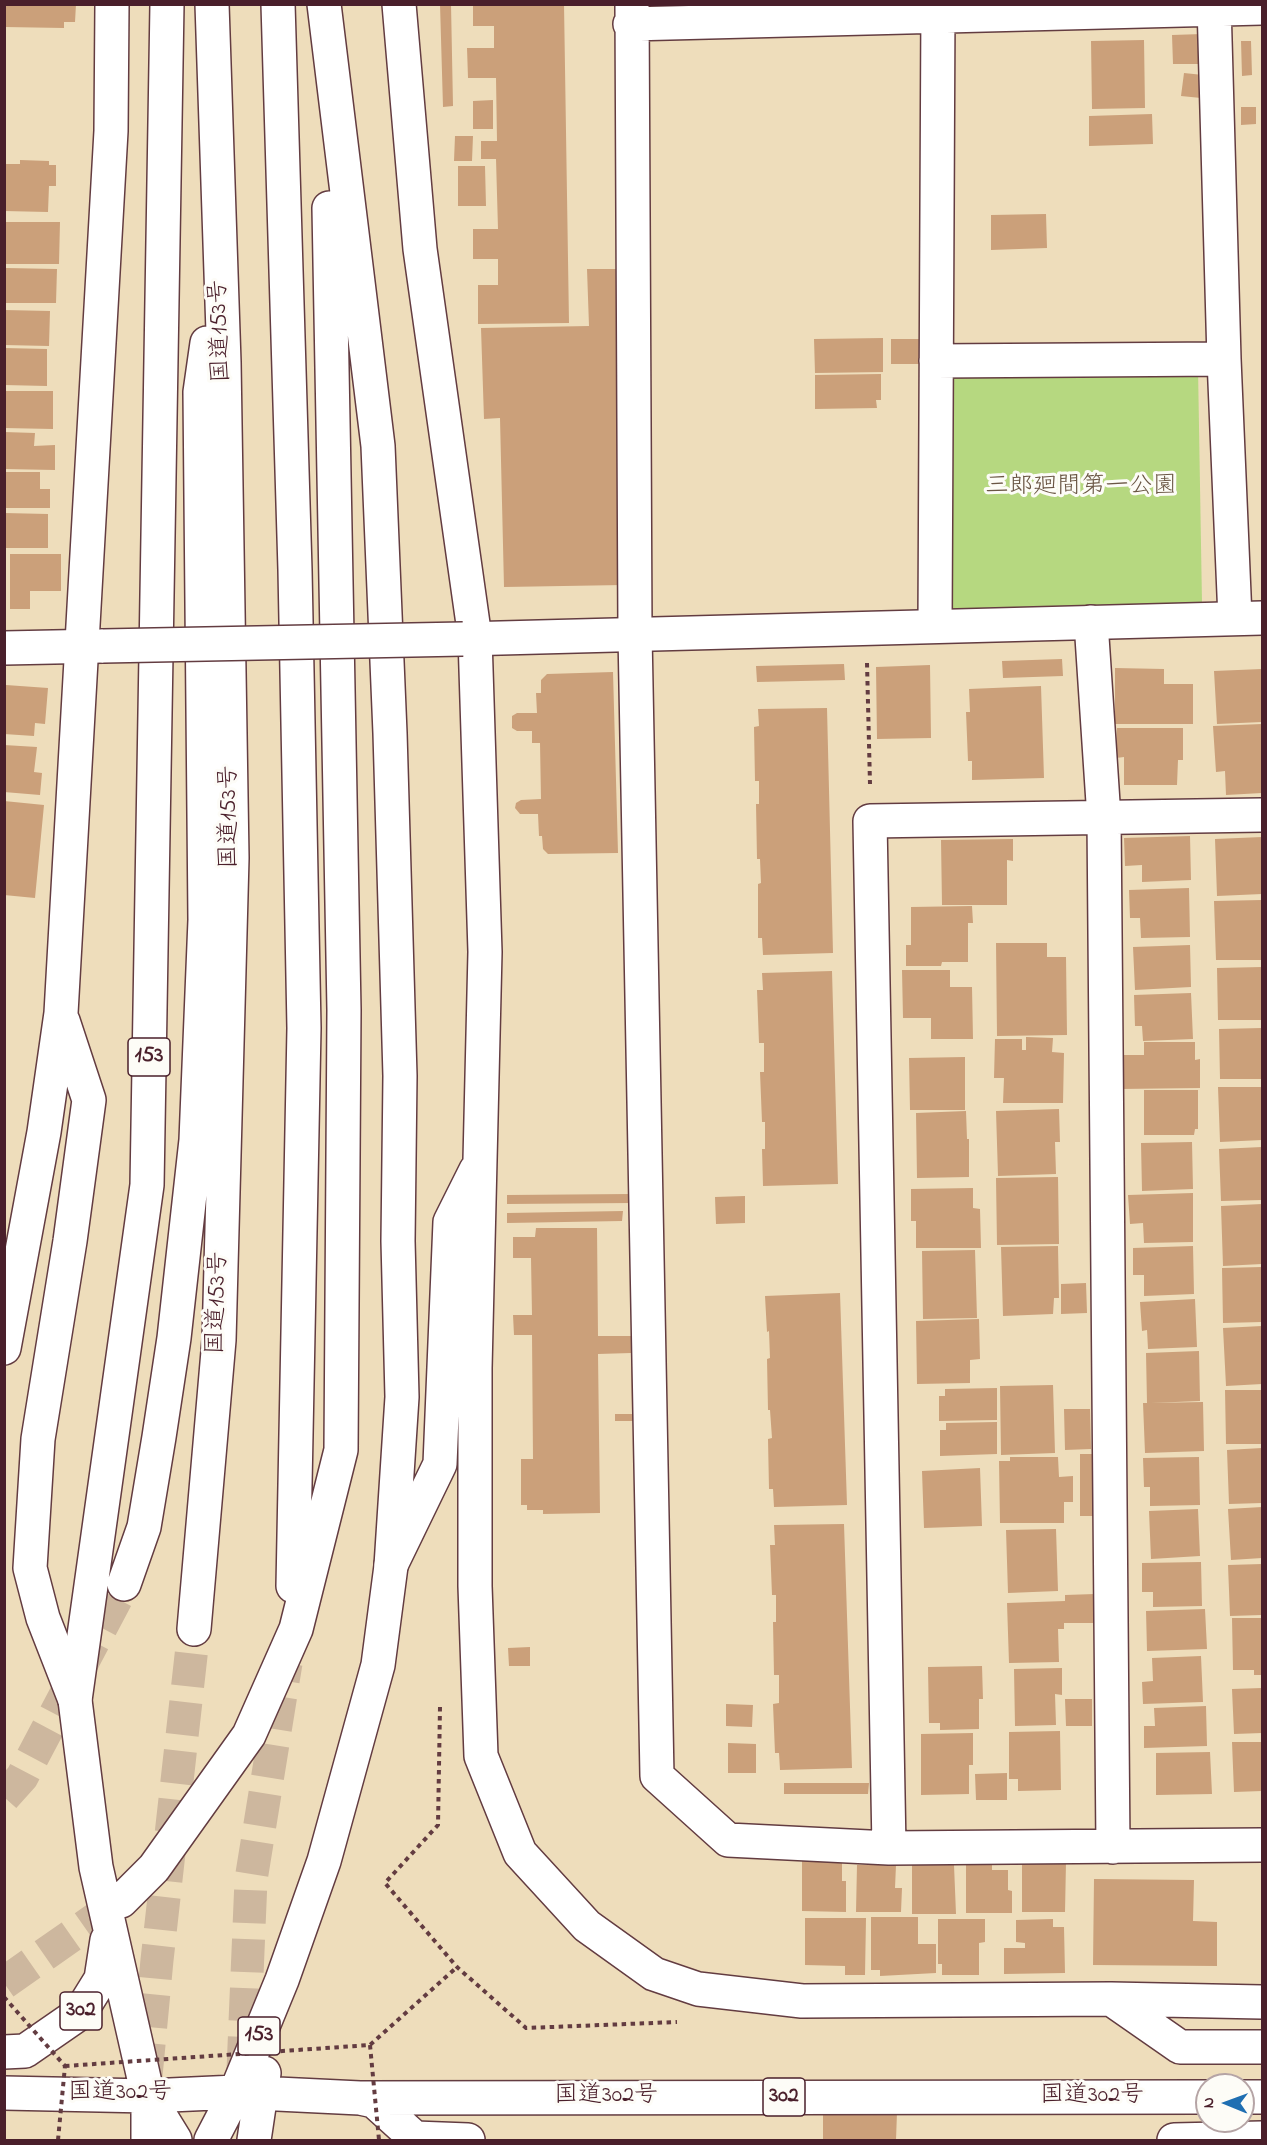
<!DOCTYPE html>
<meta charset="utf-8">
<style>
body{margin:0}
#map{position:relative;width:1267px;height:2145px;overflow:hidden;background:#edb;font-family:"Indie Flower",sans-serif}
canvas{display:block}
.frame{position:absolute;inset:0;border:6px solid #4a1f2b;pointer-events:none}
.north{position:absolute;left:1195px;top:2073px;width:60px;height:60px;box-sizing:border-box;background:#fdfcf7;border:2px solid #b5a4a5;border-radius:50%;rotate:271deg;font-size:16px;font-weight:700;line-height:24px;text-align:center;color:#4a1f2b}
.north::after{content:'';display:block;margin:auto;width:21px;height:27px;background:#1f6fb2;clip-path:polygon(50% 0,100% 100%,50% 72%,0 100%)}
</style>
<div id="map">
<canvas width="1267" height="2145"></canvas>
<div class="frame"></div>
<div class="north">N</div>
</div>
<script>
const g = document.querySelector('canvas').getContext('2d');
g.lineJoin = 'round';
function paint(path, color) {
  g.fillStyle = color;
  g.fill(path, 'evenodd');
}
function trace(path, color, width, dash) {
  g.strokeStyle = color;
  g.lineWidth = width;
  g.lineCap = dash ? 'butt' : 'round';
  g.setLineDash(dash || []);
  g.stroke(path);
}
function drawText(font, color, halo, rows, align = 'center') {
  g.font = font + ' "Indie Flower","Klee One",sans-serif';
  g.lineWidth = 6;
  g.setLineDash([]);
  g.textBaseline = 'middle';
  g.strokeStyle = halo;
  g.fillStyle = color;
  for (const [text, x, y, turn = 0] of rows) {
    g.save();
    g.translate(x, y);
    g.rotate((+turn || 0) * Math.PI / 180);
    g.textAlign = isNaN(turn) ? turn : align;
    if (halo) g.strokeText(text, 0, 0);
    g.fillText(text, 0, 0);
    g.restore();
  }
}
const green = new Path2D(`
 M1198 368 1202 603 943 609 942 371Z`);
const building = new Path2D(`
 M5 4H76L75 22H64V28L5 27Z
 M440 4H451L453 106 443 107Z
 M473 4H564L569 323 478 324V285H498V259H473V229H498L496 159H481V141H497L496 78H468L467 48H494V26H473Z
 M1202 34V64H1173L1172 35Z
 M1144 40 1145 108 1092 109 1091 41Z
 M1241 41H1251L1252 75 1242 76Z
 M1184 73 1203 75 1201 98 1181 96Z
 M493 100V129H473V101Z
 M1241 107H1256V124L1241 125Z
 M1152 114 1153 144 1089 146V116Z
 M455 136H473L472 161H454Z
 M20 160 49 161V165H56V186H49L48 212 4 211V164H20Z
 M458 166H485L486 206H458Z
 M1046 214 1047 248 991 250V215Z
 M4 222H60L59 264H4Z
 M6 268 57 269 56 303H6Z
 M587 269H616L623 585 504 587 500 418 484 419 481 328 589 326Z
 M4 310 50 311 49 346 4 345Z
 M883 338V372L815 373 814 339Z
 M891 339H922L923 364H891Z
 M4 348 47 349V386L4 385Z
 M881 374V400H876L877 408 815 409V375Z
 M4 391H53V429L4 428Z
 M4 432 35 433 34 446 55 445V470L4 469Z
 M4 472H40V489H50V508H4Z
 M4 513 48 514V548H4Z
 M10 554H61V591H30V609H10Z
 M1062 659 1063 676 1003 678 1002 661Z
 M844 664 845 680 757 682 756 666Z
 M930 665 931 738 877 739 876 667Z
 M1115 668 1164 669V684H1193V724H1115Z
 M1262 669V722L1217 724 1214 671Z
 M613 672 618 853 548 854 543 849 542 836H539L538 814H520L515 808 516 803 521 800 541 799 540 743H532V731H517L512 728V716L517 713H537L536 693H541V680L547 674Z
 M6 685 48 688 45 724 35 723 34 736 4 734Z
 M1041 686 1044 778 972 780V761H968L966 712H970L969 689Z
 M827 708 833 953 763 955 762 938H758V884L761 883 760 859H757L756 804H759V781H755L754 727 759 726 758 709Z
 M1262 724V793L1226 795 1225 771 1216 772 1213 726Z
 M1117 728H1183V760H1178L1177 785H1124V757L1116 758Z
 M4 745 37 747 34 772 42 773 40 795 4 792Z
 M4 801 44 805 35 898 4 895Z
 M1190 836 1191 880 1142 882V865L1125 866 1124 838Z
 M1262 837V894L1217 896 1215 839Z
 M1013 839V861L1007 860V905H942L941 840Z
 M1189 888 1190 937 1141 938 1140 918H1130L1129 890Z
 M1262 900V960H1216L1214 901Z
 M972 906 973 923H968V962H942L941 966H906V945H911V907Z
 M996 943H1047V957H1066L1067 1035 997 1036Z
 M1190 945 1191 987 1135 990 1133 947Z
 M1262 967V1020H1218L1217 968Z
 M902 970H950V987H972L973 1039H931V1018H903Z
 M832 971 838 1184 763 1186 762 1149H765V1122H762L760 1072H764V1043H759L757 990H763L762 973Z
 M1191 993 1193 1039 1143 1041 1142 1026H1135L1134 995Z
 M1262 1028V1079H1220L1219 1029Z
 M1026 1037 1053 1038 1052 1052 1064 1053 1063 1103H1003L1004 1078H994L995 1039H1022V1050H1026Z
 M1144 1042H1195V1060L1200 1059V1088L1120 1089V1055H1144Z
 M965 1057V1110H910L909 1058Z
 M1218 1087H1262V1140L1220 1142Z
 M1144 1090H1198V1129H1195L1194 1135H1144Z
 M1059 1109 1060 1142H1055L1056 1174 998 1176 996 1111Z
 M966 1111 967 1139H969V1177L917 1178 916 1113Z
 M1192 1142 1193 1189 1142 1191 1141 1143Z
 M1262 1147V1200L1221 1201 1219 1149Z
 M1058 1177 1059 1244 997 1245 996 1178Z
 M973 1188V1208L980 1209 981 1248H916V1221H911V1189Z
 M1193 1193V1242L1144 1243 1143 1223 1130 1224 1128 1195Z
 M631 1194 632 1203 507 1204V1195Z
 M745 1196V1223L716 1224 715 1197Z
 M1262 1204V1264L1223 1266 1221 1206Z
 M623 1211 622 1221 507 1223V1213Z
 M536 1228H597L598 1336H638L639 1421H615V1414H632L631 1353 598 1354 600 1513 543 1514V1510H527V1505H521V1459H533L532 1335H514L513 1315H532L531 1258H513V1237H535Z
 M1058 1246 1059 1298H1054L1053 1314 1003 1316 1001 1247Z
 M1193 1246 1194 1294 1144 1296V1275H1133V1248Z
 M975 1250 977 1318 923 1319 922 1251Z
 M1262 1267V1322L1223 1323 1222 1268Z
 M1086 1283 1087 1313 1061 1314V1284Z
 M840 1293 847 1505 774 1507 773 1489H769L768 1439 772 1438 770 1410H768L767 1359 770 1358 769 1331 767 1332 765 1296Z
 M1195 1299 1197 1347 1148 1349 1147 1330 1142 1331 1140 1302Z
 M979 1319 980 1359 970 1360V1383L917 1384 916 1321Z
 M1262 1326V1384L1226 1386 1223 1328Z
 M1199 1351 1200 1401 1151 1403 1203 1402 1204 1451 1145 1453 1143 1403H1147L1146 1353Z
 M1053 1385 1055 1453 1001 1455 1000 1386Z
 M997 1388V1420L939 1421V1396H945V1389Z
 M1225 1390H1262V1444H1226Z
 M1064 1409H1090L1091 1449 1065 1450Z
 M997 1422V1454L940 1456V1430H946V1423Z
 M1262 1448V1503L1229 1504 1227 1450Z
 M1080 1454H1095V1516H1080Z
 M1010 1457H1058L1059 1477 1073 1476V1502H1064V1523H1000L999 1461H1010Z
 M1199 1457 1200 1505 1150 1506V1487H1144L1143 1458Z
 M980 1468 982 1526 924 1528 922 1471Z
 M1262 1507V1558L1231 1560 1228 1509Z
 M1198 1509 1200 1556 1151 1559 1149 1511Z
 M844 1524 852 1768 780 1770 779 1753H775L773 1704 779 1703V1675H774L773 1622H776V1595H772L770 1545H775L774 1525Z
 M1056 1529 1058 1591 1008 1593 1006 1530Z
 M1201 1562 1202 1606 1153 1607V1592H1142V1563Z
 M1262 1564V1615L1230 1616 1228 1565Z
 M1095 1594V1623H1064V1629H1058L1059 1662 1009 1663 1007 1603 1065 1601V1595Z
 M1205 1609 1207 1649 1147 1651 1146 1611Z
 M1232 1618H1262V1675H1254V1670H1233Z
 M530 1647V1666H509L508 1648Z
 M1201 1656 1203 1702 1143 1704 1142 1682 1153 1681 1152 1658Z
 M982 1666 983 1699H979V1729L940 1730V1723H929L928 1667Z
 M1062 1668V1695L1055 1694 1056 1725 1015 1726 1014 1669Z
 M1262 1688V1733L1234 1734 1232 1689Z
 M1065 1699H1092V1726H1066Z
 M726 1704 753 1705 752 1727 726 1726Z
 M1206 1706 1207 1746 1144 1748V1726H1155L1154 1708Z
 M1060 1731 1061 1790 1018 1791V1779H1009V1732Z
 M973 1733V1765H969V1794L921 1795V1734Z
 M1232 1742H1262V1791L1234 1792Z
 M728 1743 756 1744V1773H728Z
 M1210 1752 1212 1794 1156 1795V1753Z
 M1007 1773V1800H976L975 1774Z
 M784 1783H869L868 1794H784Z
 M966 1858 980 1859 979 1865H992V1870H1008V1890L1012 1891V1913H966Z
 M802 1861H842V1881H846V1912L802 1911Z
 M1022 1862H1066L1065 1912H1022Z
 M857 1865H896L895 1888H902L901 1912H856Z
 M912 1865H954L956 1914H912Z
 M1094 1879 1194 1880 1193 1921 1217 1922V1966L1093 1965Z
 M871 1917H918V1944H936V1973L880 1976V1970H871Z
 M805 1918H866L865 1975H845V1966L805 1965Z
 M938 1919H985V1942L979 1943V1975H942V1964H938Z
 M1053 1919V1927H1064L1065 1973 1004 1974V1948H1025V1943L1016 1942V1920Z
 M823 2111 897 2112 896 2140H823Z`);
const highwayTunnel = new Path2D(`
 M4 1797 22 1777 124 1584
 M4 1983 121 1901
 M243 2070 251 1880 286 1663
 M146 2076 157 1960 194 1629`);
const path = new Path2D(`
 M867 663 870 784
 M440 1707 438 1825 385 1883 457 1967 526 2028 677 2022`);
const street = new Path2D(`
 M399 4 420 249 475 638 485 952 475 1368V1586L481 1756 520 1853 587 1926 654 1974 698 1989 802 2001 1111 1999 1262 2002
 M632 4 635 634 657 1776 728 1840 889 1848 1262 1845
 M1214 4 1224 359 1235 618
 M630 24 1262 8
 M936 361 1224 359
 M1091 622 1104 818 1113 1847
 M935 626 938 4
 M63 1021 89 1100 70 1241 38 1439 30 1568 43 1618 75 1700
 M4 1348 44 1132 61 1013 111 131 112 4
 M391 1565 440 1464 450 1222 476 1170
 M889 1848 870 821 1262 815
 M1111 1999 1180 2047H1262`);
const secondary = new Path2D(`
 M463 639 1262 618
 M4 648 103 646`);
const highway = new Path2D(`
 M278 4 295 570 304 1028 293 1586
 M124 1584 144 1527 159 1437 174 1338 196 1140 205 920 200 392 207 343
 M194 1629 219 1340 232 858 224 362 212 4
 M121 1901 154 1868 249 1735 296 1629 341 1450 344 1010 329 208
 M4 2052 25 2051 80 2013 101 1979 107 1940
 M4 2093 148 2096 236 2092 360 2098 1207 2097
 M148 2096 175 2140
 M1243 2097H1262
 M360 2098 374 2101 415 2138 468 2140
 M148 2140V2096L96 1867 75 1700 147 1185 167 4
 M211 2140 236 2092 282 1980 324 1861 378 1665 391 1566 402 1397 398 1241 400 1076 390 733 378 446 324 4
 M254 2140 264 2073
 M1174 2140 1262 2138`);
const pathBridge = new Path2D(`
 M4 1997 65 2066 58 2140
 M370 2045 379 2140
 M65 2066 370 2045 457 1967`);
const secondaryBridge = new Path2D(`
 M103 646 463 639`);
const shields = [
 [149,1057,42],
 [81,2011,42],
 [259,2036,42],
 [784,2097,42]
];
const shieldNames = [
 ["153",149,1057],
 ["302",81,2011],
 ["153",259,2036],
 ["302",784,2097]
];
const streetNames = [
 ["国道153号",222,331,-92],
 ["国道153号",231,817,-90],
 ["国道153号",219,1303,-88],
 ["国道302号",120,2094],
 ["国道302号",606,2097],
 ["国道302号",1092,2097]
];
const parkNames = [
 ["三郎廻間第一公園",1081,488]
];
paint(green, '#b6d880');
paint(building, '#cba07a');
trace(highwayTunnel, '#cdb79e', 33, [33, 16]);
trace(street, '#633c41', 36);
trace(secondary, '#633c41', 36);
trace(highway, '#633c41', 36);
trace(path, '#633c41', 4, [4.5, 4.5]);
trace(street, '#fff', 33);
trace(secondary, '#fff', 33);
trace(highway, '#fff', 33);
trace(secondaryBridge, '#633c41', 36, []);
trace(pathBridge, '#633c41', 4, [4.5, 4.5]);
trace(secondaryBridge, '#fff', 33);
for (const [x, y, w] of shields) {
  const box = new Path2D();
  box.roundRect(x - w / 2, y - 19, w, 38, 4.5);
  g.fillStyle = '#fdfcf7';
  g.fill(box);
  trace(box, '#4a1f2b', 1.5);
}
drawText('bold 22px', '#4a1f2b', null, shieldNames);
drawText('24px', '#4a1f2b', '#fdfcf7', streetNames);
drawText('24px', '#6a5644', '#fdfcf7', parkNames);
</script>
